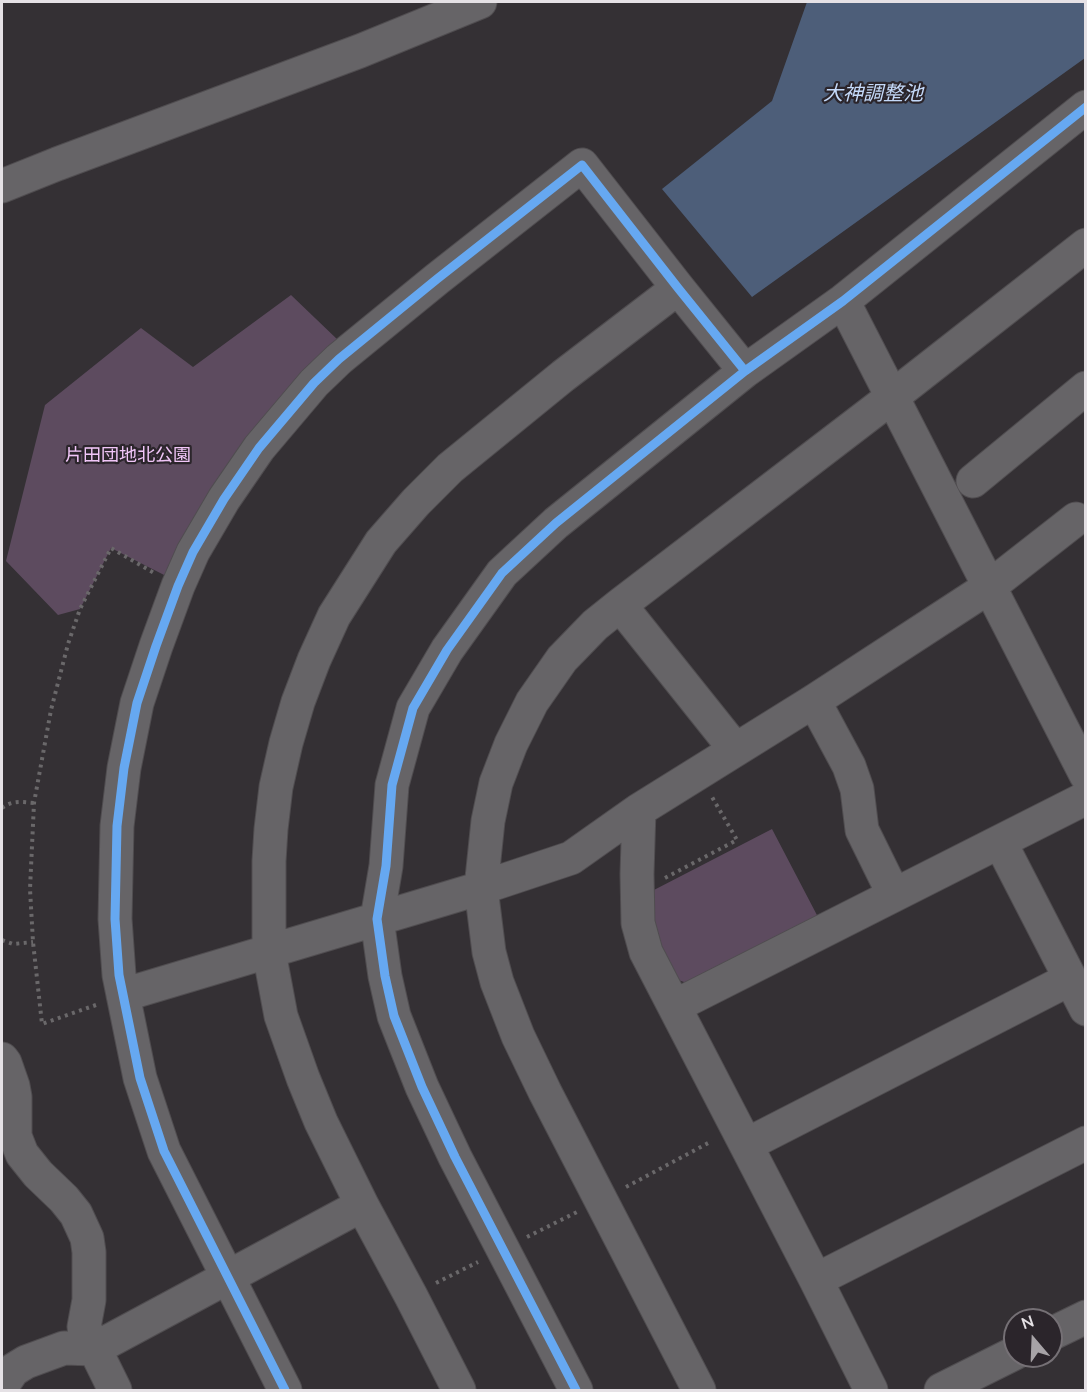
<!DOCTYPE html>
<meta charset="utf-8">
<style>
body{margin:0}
#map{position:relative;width:1087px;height:1392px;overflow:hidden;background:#343034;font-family:"Nunito Sans",sans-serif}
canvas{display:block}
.frame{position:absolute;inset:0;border:3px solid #e5e1e5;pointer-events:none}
.north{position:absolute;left:1003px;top:1308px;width:60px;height:60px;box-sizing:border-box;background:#2b252b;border:2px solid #757075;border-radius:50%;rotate:341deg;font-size:16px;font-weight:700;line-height:24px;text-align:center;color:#e5e1e5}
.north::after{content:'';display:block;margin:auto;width:21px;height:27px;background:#a7a3a7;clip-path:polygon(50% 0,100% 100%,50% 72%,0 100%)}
</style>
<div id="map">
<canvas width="1087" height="1392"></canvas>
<div class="frame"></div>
<div class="north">N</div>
</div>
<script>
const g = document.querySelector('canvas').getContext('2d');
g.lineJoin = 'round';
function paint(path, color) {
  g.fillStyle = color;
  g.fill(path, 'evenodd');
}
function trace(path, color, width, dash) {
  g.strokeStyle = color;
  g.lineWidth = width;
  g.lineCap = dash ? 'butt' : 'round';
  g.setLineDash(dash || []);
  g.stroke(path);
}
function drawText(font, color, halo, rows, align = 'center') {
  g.font = font + ' "Nunito Sans","Noto Sans JP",sans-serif';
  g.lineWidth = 4.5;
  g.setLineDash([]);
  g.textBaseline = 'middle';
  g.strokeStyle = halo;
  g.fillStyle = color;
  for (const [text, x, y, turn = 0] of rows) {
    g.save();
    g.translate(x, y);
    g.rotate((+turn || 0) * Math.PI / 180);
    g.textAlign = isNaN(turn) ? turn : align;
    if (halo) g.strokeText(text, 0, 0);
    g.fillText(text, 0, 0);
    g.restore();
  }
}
const green = new Path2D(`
 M291 295 339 341 170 578 111 548 80 609 58 615 6 561 45 405 141 328 193 367Z
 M772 829 819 919 690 984 675 979 661 952 652 921V891Z`);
const water = new Path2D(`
 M807 2H1085V58L752 297 662 189 772 101Z`);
const path = new Path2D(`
 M2 808C12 800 22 802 34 803
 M665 878 737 840 712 797
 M2 940 13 944 33 942
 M96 1005 42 1024 33 942 30 889 34 803 51 710 68 644 80 609 111 548 154 573
 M626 1187 712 1141
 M527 1237 577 1212
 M436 1283 478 1262`);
const minor = new Path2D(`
 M2 186 57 164 360 51 480 2
 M843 301 1086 775
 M973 481 1086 388
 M620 605 735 749
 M814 701 849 766 857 789 862 830 894 895
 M1000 842 1086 1009
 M123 995 481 888 571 858 639 810
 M675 1006 1086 798
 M2 1059 5 1063 13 1086 15 1097V1136L22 1154 38 1174 64 1199 76 1214 87 1238 89 1252V1300L84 1327 115 1390
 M746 1145 1070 979
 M362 1205 321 1122 303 1078 281 1016 269 952V861L271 829 276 787 286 743 298 702 314 660 334 616 381 542 416 502 450 468 563 376 678 288
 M816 1280 1086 1143
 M1051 1334 1086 1317
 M2 1386 13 1370 26 1362 64 1348 94 1349 362 1205 411 1296 459 1390
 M285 1390 164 1151 140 1078 119 975 115 919 117 826 124 768 137 703 156 646 178 586 193 552 224 499 259 448 314 383 339 359 437 279 582 165 678 288 745 371
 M576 1390 455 1157 422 1087 394 1016 385 976 377 919 386 866 392 785 413 708 447 650 502 573 556 523 745 371 843 301 1086 107
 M699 1390 545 1092 518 1036 497 982 489 952 481 888 488 821 496 783 511 744 532 702 562 659 595 625 620 605 892 397 1086 245
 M871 1390 816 1280 646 952 638 923 637 874 639 810 814 701 989 587 1076 519
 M941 1390 1015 1353`);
const cycleway = new Path2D(`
 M285 1390 164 1151 140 1078 119 975 115 919 117 826 124 768 137 703 156 646 178 586 193 552 224 499 259 448 314 383 339 359 437 279 582 165 678 288 745 371
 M576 1390 455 1157 422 1087 394 1016 385 976 377 919 386 866 392 785 413 708 447 650 502 573 556 523 745 371 843 301 1086 107`);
const parkNames = [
 ["片田団地北公園",128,457]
];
const waterNames = [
 ["大神調整池",873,95]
];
paint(green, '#5d4b5f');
paint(water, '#4d5e79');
trace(minor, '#504d50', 35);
trace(path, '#6a686a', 4, [3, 4.5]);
trace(minor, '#666467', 33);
trace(cycleway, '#66a8f1', 9);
drawText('18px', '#f1c6f8', '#2b252b', parkNames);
drawText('italic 20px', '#c4d9f9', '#2b252b', waterNames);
</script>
